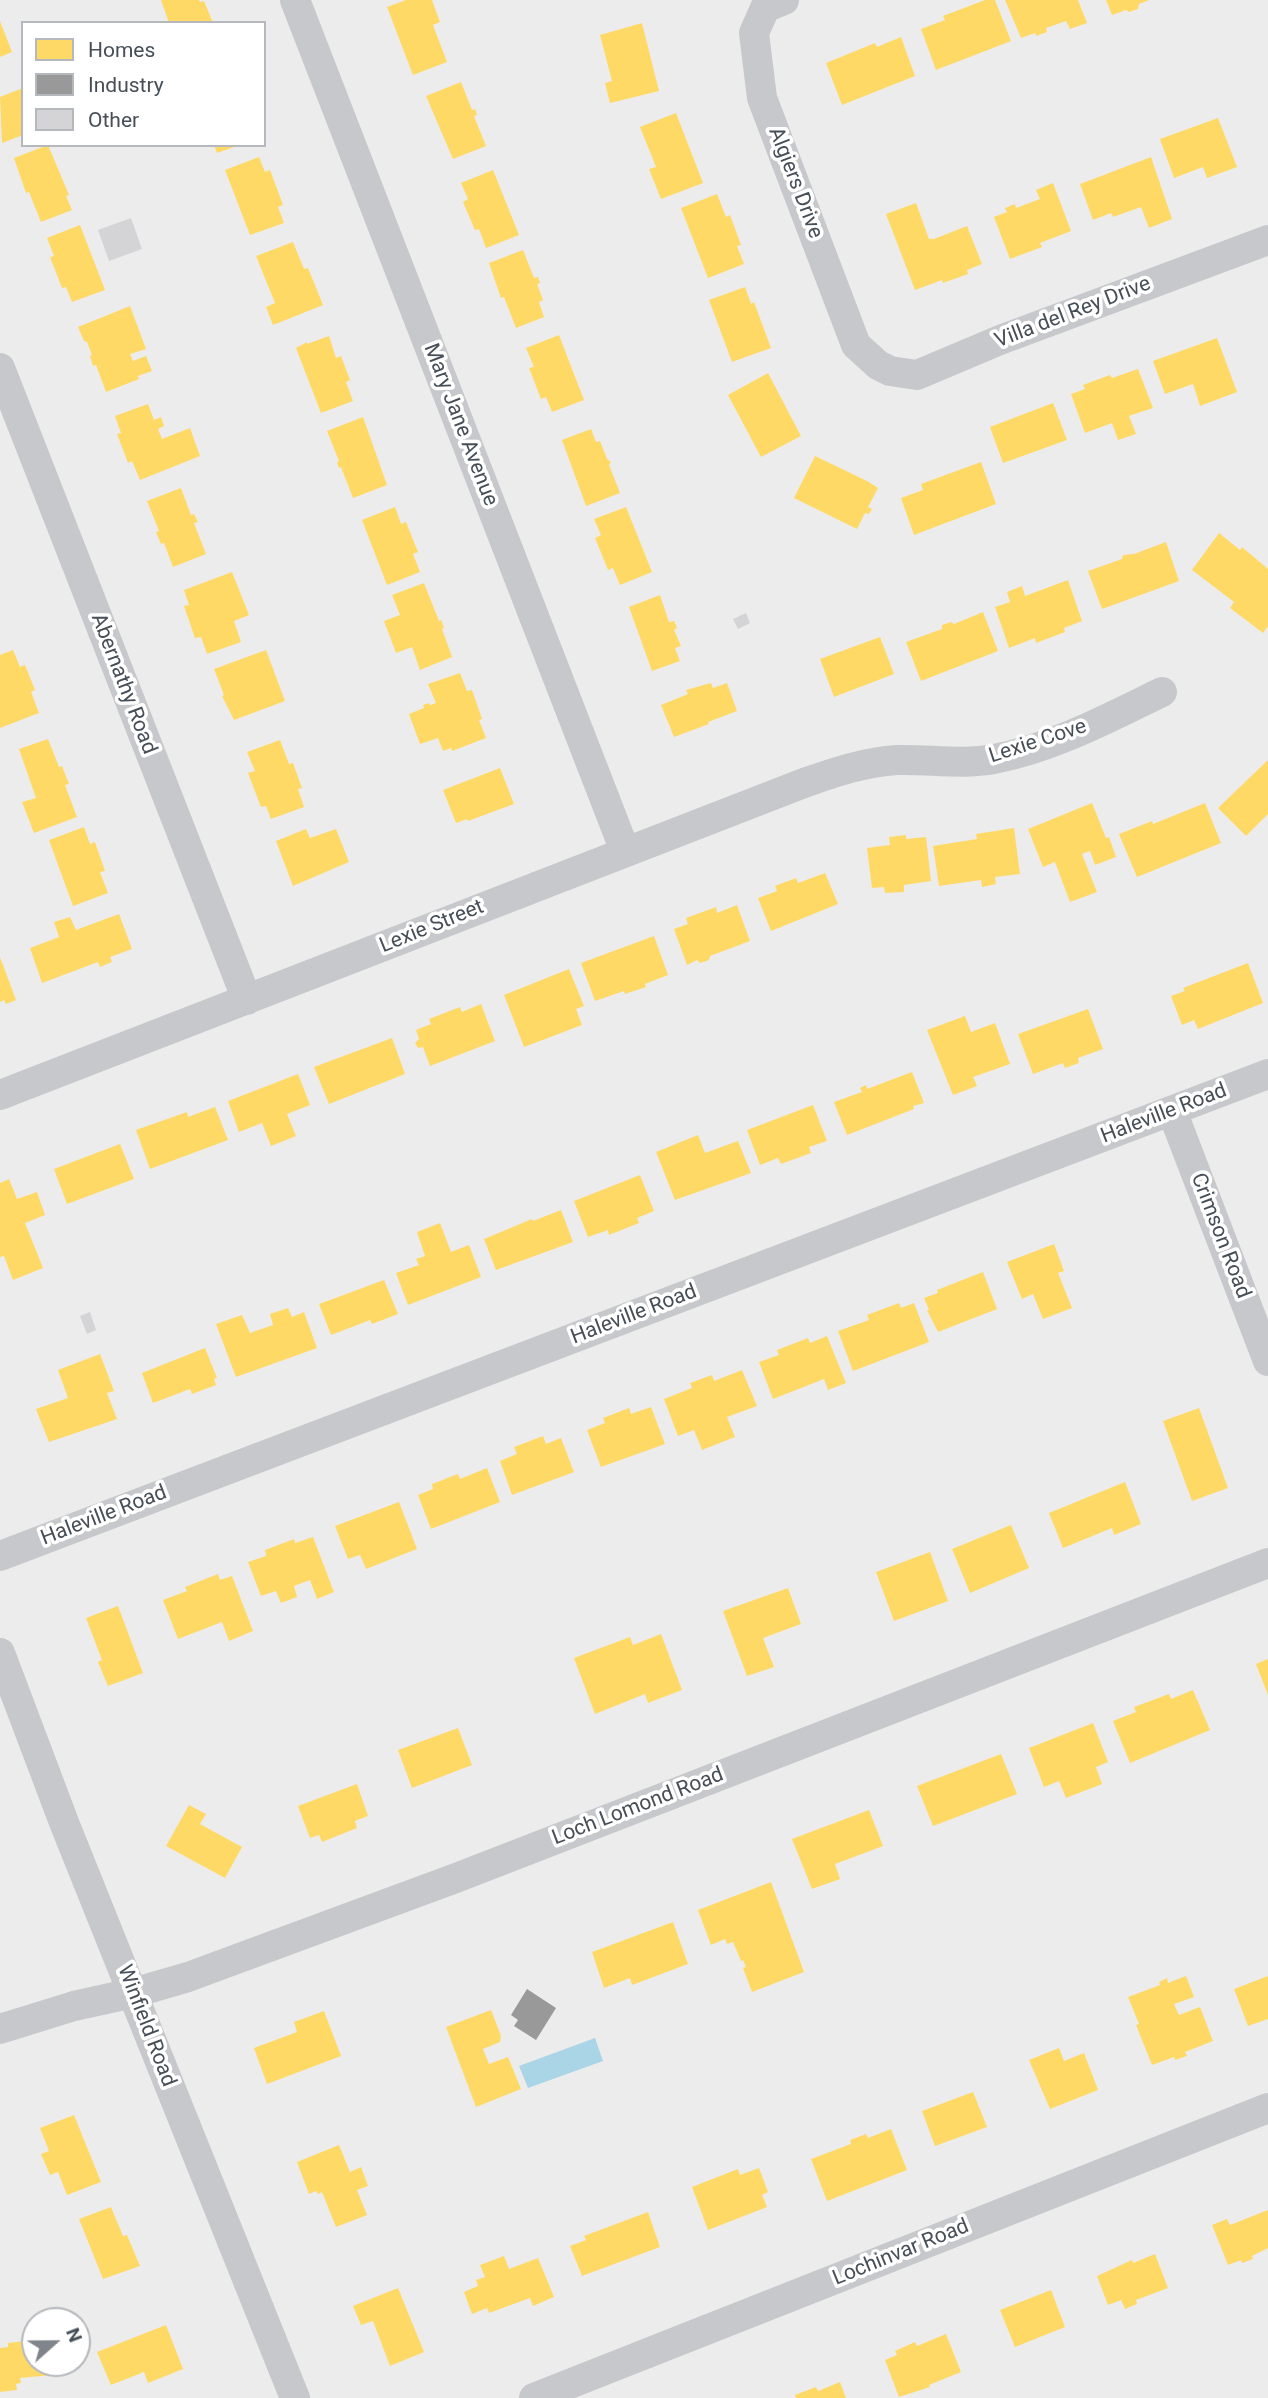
<!DOCTYPE html>
<style>
body{margin:0}
#map{position:relative;width:1268px;height:2398px;overflow:hidden;background:#edecec;font-family:Roboto,sans-serif}
canvas{display:block}
.legend{position:absolute;left:21px;top:21px;width:245px;height:126px;box-sizing:border-box;background:#fff;border:2px solid #b5b8bc;margin:0;padding:9px 12px;list-style:none;font-size:21px;color:#464e57}
.legend li{display:flex;align-items:center;gap:14px;height:35px}
.legend b{width:35px;border:2px solid #b5b8bc}
.north{position:absolute;left:21px;top:2307px;width:70px;height:70px;box-sizing:border-box;background:#fff;border:2px solid #b5b8bc;border-radius:50%;rotate:69deg;font-size:19px;font-weight:700;line-height:28px;text-align:center;color:#464e57}
.north::after{content:'';display:block;margin:auto;width:24px;height:32px;background:#80858b;clip-path:polygon(50% 0,100% 100%,50% 72%,0 100%)}
</style>
<div id="map">
<canvas width="1268" height="2398"></canvas>
<ul class="legend">
<li><b style="height:19px;background:#ffd966"></b>Homes</li>
<li><b style="height:19px;background:#999"></b>Industry</li>
<li><b style="height:19px;background:#d4d4d7"></b>Other</li>
</ul>
<div class="north">N</div>
</div>
<script>
const g = document.querySelector('canvas').getContext('2d');
g.lineJoin = 'round';
function paint(path, color) {
  g.fillStyle = color;
  g.fill(path, 'evenodd');
}
function trace(path, color, width, dash) {
  g.strokeStyle = color;
  g.lineWidth = width;
  g.lineCap = dash ? 'butt' : 'round';
  g.setLineDash(dash || []);
  g.stroke(path);
}
function drawText(font, color, halo, rows, align = 'center') {
  g.font = font + ' Roboto,sans-serif';
  g.lineWidth = 7;
  g.setLineDash([]);
  g.textBaseline = 'middle';
  g.strokeStyle = halo;
  g.fillStyle = color;
  for (const [text, x, y, turn = 0] of rows) {
    g.save();
    g.translate(x, y);
    g.rotate((+turn || 0) * Math.PI / 180);
    g.textAlign = isNaN(turn) ? turn : align;
    if (halo) g.strokeText(text, 0, 0);
    g.fillText(text, 0, 0);
    g.restore();
  }
}
const water = new Path2D(`
 M595 2038 603 2061 528 2088 519 2066Z`);
const homes = new Path2D(`
 M161 0H199L200 2 204 1 213 23H169Z
 M406 0H432L440 22 433 25 447 62 413 75 387 7Z
 M985 0H995L1011 41 936 70 921 29 945 20 943 16Z
 M1005 0H1078L1087 23 1070 29 1066 21 1046 28 1047 32 1036 36 1035 33 1021 38Z
 M1106 0H1149L1139 4 1138 9 1129 12 1126 10 1112 15Z
 M0 21 12 52 0 57Z
 M642 23 659 91 610 103 605 83 612 81 600 35Z
 M901 37 915 76 842 105 826 63 875 43 877 47Z
 M461 82 472 110 475 109 477 115 474 116 486 146 453 159 426 96Z
 M23 88V135L2 143 0 97Z
 M676 113 703 183 661 199 649 169 656 167 640 127Z
 M1218 118 1237 167 1207 178 1203 167 1174 178 1160 139Z
 M48 145 69 195 66 196 72 210 41 222 29 192 26 193 14 158Z
 M214 145H237V146L217 153Z
 M259 157 265 172 270 170 283 205 278 207 284 223 250 235 225 170Z
 M1151 157 1172 219 1149 228 1141 207 1113 217 1111 213 1093 220 1080 184Z
 M493 170 519 235 486 248 479 229 475 230 463 202 468 199 461 183Z
 M1053 183 1071 231 1040 243 1042 247 1010 259 994 217 1007 212 1005 208 1015 204 1016 208 1040 199 1036 190Z
 M717 194 726 217 730 215 741 245 737 246 744 264 708 278 681 208Z
 M916 203 929 239H934L967 226 982 264 967 270 968 274 943 283 942 280 915 290 886 214Z
 M80 225 105 290 72 302 66 287 62 288 50 257 54 256 47 238Z
 M293 242 304 269 308 268 323 305 273 325 266 307 275 303 256 256Z
 M523 250 534 278 538 277 540 283 537 284 543 300 539 302 544 317 516 328 504 297 501 298 489 263Z
 M745 287 751 304 754 302 771 348 732 362 709 300Z
 M130 306 146 349 130 354 133 361 146 356 152 371 138 376 139 379 106 392 96 365 93 366 90 356 92 355 87 342 84 341 78 327Z
 M559 335 584 400 552 412 546 397 541 399 529 368 534 367 526 348Z
 M329 336 336 358 341 356 350 380 346 382 353 401 321 413 296 348 307 342V344Z
 M1217 338 1237 392 1200 406 1193 384 1165 394 1153 361Z
 M1138 369 1153 408 1129 416 1136 434 1118 440 1112 423 1085 433 1071 394 1085 389 1083 385 1110 375 1112 378Z
 M768 373 801 436 761 457 728 395Z
 M1053 403 1067 440 1003 463 990 427Z
 M148 404 154 420 161 417 164 426 158 429 162 439 190 428 200 456 140 480 132 461 128 463 117 434 121 433 115 416Z
 M363 417 387 485 353 498 341 467 339 468 337 462 339 461 327 431Z
 M591 429 596 442 600 441 607 459 611 462 609 465 620 493 586 506 562 440Z
 M815 456 867 481 878 488 868 507 872 509 869 514 865 513 857 529 794 498Z
 M981 462 996 504 914 535 901 498 923 490 921 484Z
 M181 488 191 515 194 514 198 522 194 523 206 554 173 567 164 543 161 544 156 532 159 531 147 501Z
 M395 507 401 524 406 522 418 552 413 554 420 572 387 585 362 520Z
 M626 507 652 572 620 585 613 568 608 570 595 538 601 535 594 519Z
 M1219 533 1240 550 1242 547 1268 569V626L1263 633 1230 608 1234 602 1192 570Z
 M1166 542 1179 581 1102 609 1088 571 1122 559 1123 555 1134 554Z
 M232 572 249 615 234 621 241 642 207 654 201 637 195 638 184 606 189 605 184 590Z
 M1068 580 1082 621 1064 628 1065 632 1036 643 1035 638 1009 648 995 607 1010 602 1007 592 1022 586 1025 596Z
 M424 583 439 621 441 620 444 628 442 629 452 657 420 670 412 647 396 653 384 621 400 615 392 595Z
 M660 595 669 622 674 621 677 628 674 630 681 646 675 648 680 661 652 671 629 607Z
 M983 612 998 651 921 681 906 642 942 629V625L951 622 954 624Z
 M880 637 894 674 834 697 820 659Z
 M13 650 20 667 25 665 35 690 31 692 39 713 0 728V655Z
 M266 650 285 701 234 720 222 696 224 695 214 669Z
 M460 673 467 691 472 690 482 719 479 720 486 738 452 751 451 748 443 751 438 738 420 744 409 714 424 708 423 705 429 703 430 705 436 703 428 684Z
 M711 683 713 688 727 683 737 711 708 722 709 724 674 737 661 705 688 694 686 690Z
 M48 739 59 767 62 766 69 784 65 785 77 817 34 833 22 802 36 798 19 749Z
 M280 740 289 764 293 763 302 788 298 789 304 807 271 819 266 806 261 807 248 773 255 771 247 752Z
 M1268 760V814L1246 836 1218 808Z
 M500 768 514 804 468 821 467 819 456 823 443 790Z
 M1092 803 1106 838 1109 837 1116 857 1095 865 1090 851 1082 854 1097 892 1070 902 1055 862 1043 867 1028 829Z
 M1205 803 1221 843 1137 877 1119 834 1152 821 1153 824Z
 M84 827 90 844 95 842 105 871 100 872 108 893 73 906 49 840Z
 M1014 828 1020 874 995 877 996 884 982 887 981 880 939 886 933 846 977 839 976 834Z
 M306 829 310 838 336 829 349 862 293 886 276 841Z
 M906 835V839L926 837 931 881 904 885V892L885 893 884 887 872 888 867 848 890 845 889 837Z
 M825 873 838 904 771 931 758 898 777 891 775 886 796 878 798 883Z
 M737 905 750 941 710 956 709 960 700 963 697 960 687 965 674 929 688 924 686 918 716 907 717 913Z
 M119 914 132 949 110 957 112 962 100 967 98 962 42 983 30 948 59 937 54 922 70 917 76 930Z
 M654 936 668 975 645 984 646 987 625 994 624 991 595 1001 581 963Z
 M0 957 16 1000 6 1004 4 1000 0 1002Z
 M1248 963 1263 1003 1198 1029 1194 1020 1182 1025 1171 996 1185 991 1183 988Z
 M569 969 584 1006 576 1009 582 1025 524 1047 504 995Z
 M481 1004 495 1041 430 1066 423 1047 418 1048 415 1043 419 1039 416 1030 431 1024 429 1019 460 1007 462 1012Z
 M1088 1009 1103 1049 1078 1058 1079 1063 1065 1068 1063 1063 1033 1074 1018 1034Z
 M965 1016 971 1032 995 1023 1010 1064 973 1077 977 1086 953 1095 927 1030Z
 M392 1038 405 1074 329 1104 314 1067Z
 M912 1072 924 1103 913 1106 914 1109 847 1135 834 1102 862 1092 860 1088 866 1085 867 1089Z
 M298 1074 310 1105 287 1114 296 1136 271 1146 262 1123 239 1132 228 1101Z
 M813 1105 827 1141 809 1147 811 1153 781 1164 778 1158 760 1165 747 1130Z
 M215 1107 228 1140 150 1169 136 1130 187 1112 188 1117Z
 M698 1135 705 1153 738 1141 751 1173 675 1200 656 1152Z
 M120 1144 134 1179 67 1204 54 1169Z
 M640 1175 654 1211 637 1218 639 1223 609 1235 608 1230 588 1237 574 1201Z
 M9 1179 17 1199 37 1192 45 1215 25 1223 43 1268 13 1280 4 1256 0 1257V1183Z
 M561 1210 573 1242 496 1270 484 1239 532 1219 533 1221Z
 M440 1223 451 1252 469 1245 481 1277 408 1305 396 1273 419 1265 416 1259 425 1256 417 1232Z
 M1054 1244 1064 1271 1058 1273 1072 1308 1043 1319 1033 1294 1022 1299 1007 1262Z
 M983 1272 997 1309 938 1332 927 1310H929L924 1298 938 1293 937 1290Z
 M384 1280 398 1314 372 1324 370 1320 331 1335 319 1304Z
 M899 1303 901 1308 914 1303 929 1342 853 1371 838 1331 869 1320 867 1315Z
 M288 1308 292 1317 304 1312 317 1348 236 1377 216 1324 242 1315 250 1333 273 1325 270 1314Z
 M827 1336 846 1383 828 1390 824 1379 773 1399 759 1362 779 1355 777 1350 808 1338 810 1343Z
 M205 1348 217 1378 214 1379 216 1385 192 1394 190 1389 153 1403 142 1373Z
 M100 1354 114 1391 107 1393 117 1419 49 1442 36 1409 68 1398 58 1370Z
 M742 1370 757 1406 727 1417 735 1437 702 1450 694 1430 678 1436 664 1399 692 1388 690 1383 712 1375 714 1381Z
 M651 1407 665 1444 601 1467 587 1430 605 1423 603 1418 629 1408 631 1414Z
 M1199 1408 1228 1488 1192 1501 1163 1421Z
 M543 1436 546 1444 561 1438 574 1472 512 1495 500 1461 517 1454 514 1447Z
 M487 1468 500 1502 431 1529 418 1495 433 1489 432 1484 458 1474 460 1479Z
 M1125 1482 1141 1524 1114 1535 1112 1528 1063 1548 1049 1513Z
 M399 1502 417 1549 366 1569 360 1555 348 1559 335 1526Z
 M1011 1525 1029 1568 970 1593 952 1549Z
 M313 1537 334 1592 317 1599 310 1580 294 1586 297 1597 281 1603 276 1591 261 1596 248 1562 266 1556 265 1550 294 1539 295 1543Z
 M930 1552 948 1601 894 1621 876 1572Z
 M218 1574 220 1580 232 1576 253 1631 229 1641 222 1622 178 1639 163 1600 187 1591 185 1587Z
 M788 1588 801 1624 763 1638 774 1667 747 1676 723 1611Z
 M118 1606 143 1673 108 1686 98 1662 102 1660 86 1618Z
 M661 1634 682 1690 648 1703 645 1694 595 1714 574 1658 630 1637 633 1645Z
 M1268 1659V1695L1256 1664Z
 M1193 1690 1210 1730 1130 1763 1113 1721 1136 1712 1134 1707 1169 1694 1171 1699Z
 M1093 1723 1108 1762 1096 1767 1102 1784 1066 1798 1059 1781 1044 1787 1029 1748Z
 M458 1728 472 1765 412 1788 398 1750Z
 M1001 1754 1017 1794 933 1826 917 1786Z
 M357 1784 368 1816 355 1821 357 1828 322 1842 319 1835 310 1838 298 1806Z
 M189 1805 206 1814 200 1824 242 1847 225 1878 166 1846Z
 M869 1810 883 1846 835 1864 840 1879 812 1889 792 1839Z
 M771 1882 804 1972 752 1992 743 1968 746 1967 743 1960 741 1961 733 1942 727 1944 725 1939 711 1945 698 1910Z
 M673 1922 688 1964 632 1985 630 1978 604 1988 592 1952Z
 M1186 1976 1194 1997 1174 2004 1179 2015 1200 2007 1213 2041 1185 2052 1187 2056 1175 2060 1174 2057 1152 2065 1136 2025 1139 2024 1128 1997 1160 1985 1159 1982 1167 1978 1168 1983Z
 M1268 1976V2019L1248 2026 1234 1989Z
 M491 2010 501 2036 500 2042 483 2049 489 2064 508 2057 521 2089 476 2107 446 2027Z
 M324 2011 341 2056 267 2084 254 2048 297 2032 294 2022Z
 M1059 2048 1064 2061 1084 2053 1098 2090 1050 2109 1029 2060Z
 M973 2092 987 2127 935 2146 922 2111Z
 M74 2115 101 2182 67 2195 58 2172 50 2175 41 2154 49 2151 40 2128Z
 M891 2129 907 2170 827 2201 811 2159 851 2144 850 2140 866 2134 868 2138Z
 M339 2145 350 2172 361 2167 368 2186 357 2190 367 2215 336 2227 322 2192 318 2194 316 2191 309 2194 297 2162Z
 M759 2168 768 2192 762 2195 767 2207 708 2230 692 2187 738 2169 740 2175Z
 M111 2207 123 2236 127 2235 140 2266 103 2279 79 2219Z
 M1268 2210V2248L1252 2256 1253 2259 1242 2263 1241 2260 1228 2265 1212 2225 1227 2219 1230 2225Z
 M648 2212 660 2247 582 2276 570 2246 586 2240 584 2236Z
 M1155 2254 1168 2288 1136 2300 1137 2304 1125 2309 1121 2300 1108 2305 1097 2276 1132 2260 1133 2263Z
 M504 2256 509 2269 538 2258 554 2297 533 2306 530 2298 489 2313 487 2308 472 2314 464 2292 478 2286 476 2280 485 2277 480 2265Z
 M398 2288 424 2352 390 2366 373 2321 361 2325 353 2306Z
 M1051 2290 1065 2327 1015 2347 1000 2310Z
 M166 2325 183 2369 148 2383 144 2372 111 2385 97 2352Z
 M946 2334 961 2372 929 2385 930 2387 899 2397 885 2360 897 2355 895 2351 915 2342 917 2346Z
 M26 2341V2345L35 2344V2363H62L63 2374 20 2378 21 2383 16 2384 17 2390 0 2392V2348L8 2347V2343Z
 M840 2382 846 2398H796L795 2395 816 2387 818 2391Z`);
const industry = new Path2D(`
 M527 1989 556 2008 536 2040 514 2026 518 2020 511 2015Z`);
const building = new Path2D(`
 M131 218 142 249 109 261 98 230Z
 M746 613 750 623 738 629 733 619Z
 M90 1312 96 1330 87 1334 80 1316Z`);
const minor = new Path2D(`
 M295 0 625 851
 M784 0 765 8 754 33 762 98 856 345 878 365 890 371 917 375 1000 340 1268 240
 M0 368 247 1000
 M0 1095 804 783C835 772 865 762 897 760 929 759 962 765 994 759 1052 748 1109 718 1162 692
 M1172 1111 1268 1361
 M0 1556 1268 1074
 M0 1653 65 1825 295 2398
 M0 2029 74 2006 133 1993 188 1977 456 1878 1268 1563
 M534 2398 1268 2108`);
const streetNames = [
 ["Algiers Drive",795,183,69],
 ["Villa del Rey Drive",1073,313,-21],
 ["Mary Jane Avenue",460,425,69],
 ["Abernathy Road",123,684,69],
 ["Lexie Cove",1038,742,-18],
 ["Lexie Street",432,927,-22],
 ["Haleville Road",1164,1114,-21],
 ["Crimson Road",1220,1236,69],
 ["Haleville Road",634,1315,-21],
 ["Haleville Road",104,1516,-21],
 ["Loch Lomond Road",638,1807,-21],
 ["Winfield Road",146,2026,69],
 ["Lochinvar Road",901,2253,-22]
];
paint(water, '#a9d5e6');
paint(homes, '#ffd966');
paint(industry, '#999');
paint(building, '#d4d4d7');
trace(minor, '#c7c8cb', 30);
drawText('21px', '#464e57', '#fff', streetNames);
</script>
